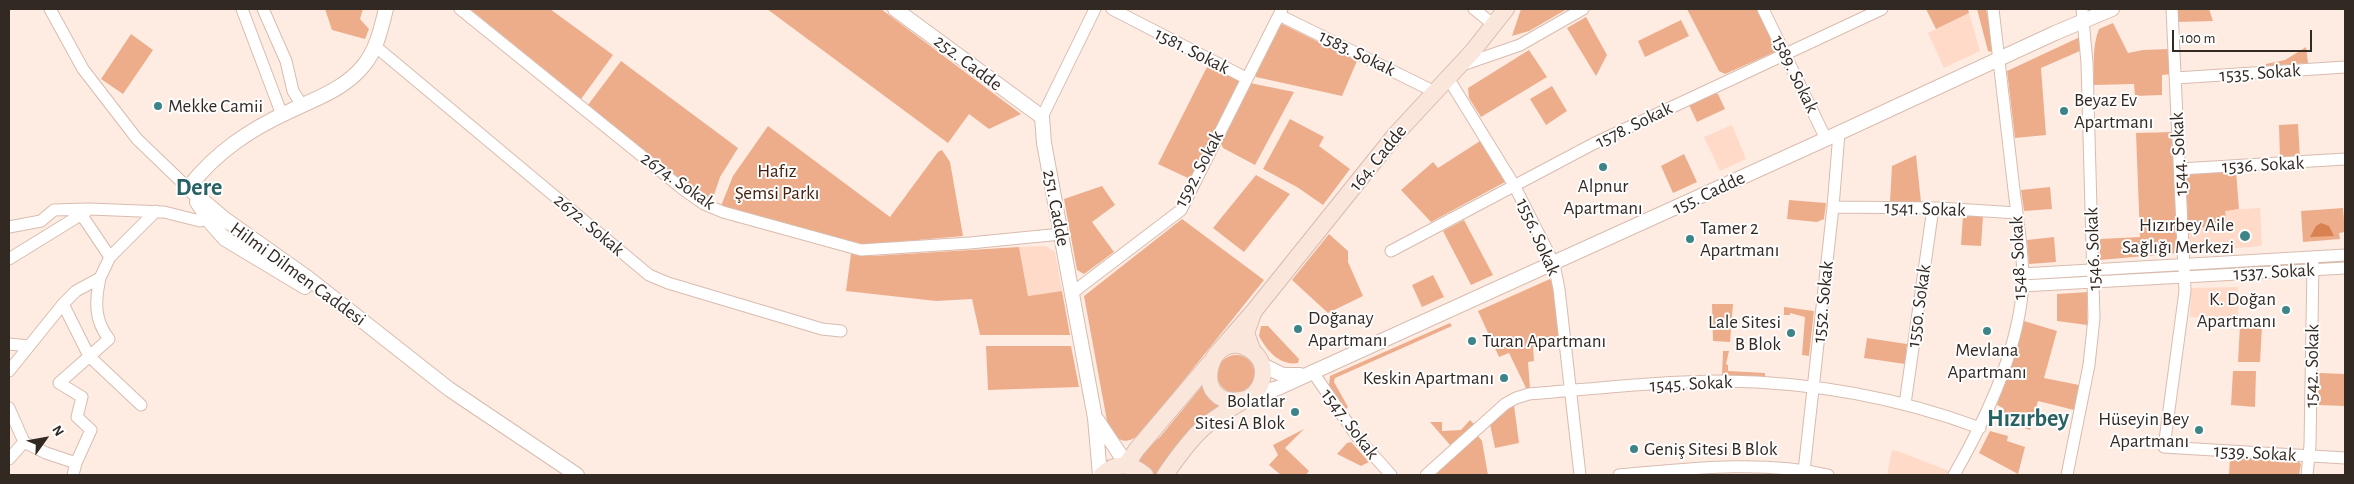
<!DOCTYPE html>
<meta charset="utf-8">
<style>
body{margin:0}
#map{position:relative;width:2354px;height:484px;overflow:hidden;background:#feece3;font-family:"Alegreya Sans",sans-serif}
canvas{display:block}
.frame{position:absolute;inset:0;border:10px solid #332923;pointer-events:none}
.north{position:absolute;left:20px;top:414px;width:50px;height:50px;-webkit-text-stroke:4px #fdfdfd;paint-order:stroke;rotate:58deg;font-size:14px;font-weight:700;line-height:20px;text-align:center;color:#332923}
.north::after{content:'';display:block;margin:auto;width:18px;height:22px;background:#332923;clip-path:polygon(50% 0,100% 100%,50% 72%,0 100%)}
.scale{position:absolute;left:2172px;top:30px;width:140px;height:22px;box-sizing:border-box;border:2px solid #332923;border-top:0;padding-left:6px;font-size:15px;line-height:18px;white-space:nowrap;color:#332923;-webkit-text-stroke:4px #fdfdfd;paint-order:stroke}
</style>
<div id="map">
<canvas width="2354" height="484"></canvas>
<div class="frame"></div>
<div class="north">N</div>
<div class="scale">100 m</div>
</div>
<script>
const g = document.querySelector('canvas').getContext('2d');
g.lineJoin = 'round';
function paint(path, color) {
  g.fillStyle = color;
  g.fill(path, 'evenodd');
}
function trace(path, color, width, dash) {
  g.strokeStyle = color;
  g.lineWidth = width;
  g.lineCap = dash ? 'butt' : 'round';
  g.setLineDash(dash || []);
  g.stroke(path);
}
function drawText(font, color, halo, rows, align = 'center') {
  g.font = font + ' "Alegreya Sans",sans-serif';
  g.lineWidth = 4;
  g.setLineDash([]);
  g.textBaseline = 'middle';
  g.strokeStyle = halo;
  g.fillStyle = color;
  for (const [text, x, y, turn = 0] of rows) {
    g.save();
    g.translate(x, y);
    g.rotate((+turn || 0) * Math.PI / 180);
    g.textAlign = isNaN(turn) ? turn : align;
    if (halo) g.strokeText(text, 0, 0);
    g.fillText(text, 0, 0);
    g.restore();
  }
}
const built = new Path2D(`
 M1969 13 1980 51 1944 68 1928 33Z
 M1732 125 1746 159 1720 171 1704 137Z
 M2260 208 2262 246 2189 252 2188 228 2226 227 2225 210Z
 M1046 246 1055 252 1062 291 1028 296 1019 247Z
 M2238 287V319L2190 317 2191 288Z
 M1892 450 1900 452 1949 471 1946 475H1887Z`);
const green = new Path2D(`
 M325 9H363L360 19 369 29 365 39 332 30Z
 M470 9H550L613 55 581 99Z
 M767 9H881L1021 114 989 129 969 114 948 143Z
 M1521 9H1567L1529 31 1512 36Z
 M1687 9H1757L1777 51 1725 74 1719 71Z
 M1926 9H1968L1969 13 1936 29Z
 M1977 9H1986L1994 49 1992 52 1988 51Z
 M2176 9H2209L2213 21 2177 22Z
 M1586 17 1607 55 1596 76 1567 28Z
 M1681 20 1689 36 1645 57 1638 41Z
 M2113 23 2128 53 2143 50 2169 49 2171 74 2162 75V95L2135 96 2134 84 2094 85C2094 65 2092 47 2099 29Z
 M1282 24 1357 61 1342 96 1256 77 1254 73 1279 26Z
 M131 34 153 50 123 94 101 79Z
 M2080 37V51L2041 68 2046 135 2015 138 2007 71Z
 M2306 47 2308 63 2266 66V64L2285 60Z
 M1529 50 1547 77 1481 117 1469 98 1468 88Z
 M621 61 738 148 720 177 712 201 688 186 588 105Z
 M1208 65 1239 81 1190 179 1158 164Z
 M1250 83 1294 92 1255 165 1223 148 1221 143Z
 M1552 86 1567 111 1546 125 1530 99Z
 M1715 93 1718 94 1725 109 1697 122 1689 105Z
 M1290 119 1324 137 1319 146 1350 169 1323 205 1297 187 1263 169Z
 M2298 124 2300 158 2280 159 2279 125Z
 M768 126 890 217 938 152 942 150 950 162 963 236 860 245 721 206 733 176Z
 M2173 132 2179 253 2100 260V239L2140 237 2136 133Z
 M1480 141 1505 182 1431 222 1401 190 1433 162 1438 168Z
 M1684 154 1697 182 1673 193 1661 166Z
 M1916 155 1921 202H1890L1892 166Z
 M2236 171 2239 209 2225 211 2227 227 2188 228 2186 174Z
 M1256 175 1290 194 1244 252 1213 228Z
 M1102 186 1115 205 1092 222 1114 252 1084 274 1077 270 1064 199Z
 M2050 187 2052 209 2024 211 2021 190Z
 M1789 200 1826 203 1824 219 1817 222 1787 219Z
 M2343 208 2345 232 2339 233 2340 239 2303 242 2301 211Z
 M1963 215 1983 216 1981 246 1961 245Z
 M1182 219 1264 280 1142 432C1124 448 1116 441 1107 421L1084 296Z
 M1464 220 1493 275 1471 285 1443 231Z
 M1329 234 1348 251V262L1363 296 1328 313 1292 280Z
 M2054 237 2056 262 2029 264 2027 240Z
 M1019 247 1028 296 1062 291 1070 335H980L972 299 936 301 846 291 851 254 873 256Z
 M1433 275 1444 297 1422 307 1412 285Z
 M1550 279 1553 284 1559 343 1533 347 1534 361 1528 362 1530 388H1526L1509 353 1499 357 1478 311Z
 M2088 292 2087 325 2057 321V294Z
 M1712 304H1733L1730 342 1713 341Z
 M1784 307 1814 311 1809 356 1802 355 1805 317 1790 313V315H1784Z
 M2024 321 2057 331 2044 378 2079 385 2074 410 2038 401 2030 430 1999 419 2003 408 1997 405Z
 M1450 323 1452 326 1335 378 1334 382 1348 407 1346 409 1329 385 1330 376Z
 M2240 325 2262 326 2260 362H2238Z
 M1261 326H1268L1299 359 1298 363C1280 366 1267 351 1259 336Z
 M1867 338 1907 344 1905 364 1864 358Z
 M986 346H1071L1079 387 988 390Z
 M1723 351H1729L1726 364 1728 365V371L1765 373V377L1722 376Z
 M1217 374a19 19 0 1 1 38 0a19 19 0 1 1-38 0Z
 M2233 371H2256L2255 407 2231 405Z
 M2319 373 2345 374V406L2318 405Z
 M1203 385 1224 404 1159 475H1153L1136 458 1160 437Z
 M1514 405 1519 443 1495 448 1490 424Z
 M1470 420 1474 424 1450 445 1430 422H1442V431L1461 430Z
 M1304 429 1285 448 1309 471 1306 475H1281L1269 465 1278 455 1273 445Z
 M1990 431 2008 436 2007 441 2025 447 2018 474 1979 453Z
 M1478 436 1482 441 1488 475H1433Z
 M1351 442 1369 462 1361 466 1337 454 1347 443Z
 M2230 457 2298 461 2301 464 2299 475H2229Z`);
const water = new Path2D(`
 M2321 223 2329 226 2334 236 2310 237 2316 226Z`);
const minor = new Path2D(`
 M50 9 83 69 137 139 188 188
 M242 9 282 115
 M263 9 286 61 293 91 302 105
 M460 9 684 190 704 204 723 212 861 250 970 243 1061 234
 M1112 9 1246 78
 M1474 9 1494 25
 M1763 9 1826 139
 M2172 9 2185 291 2164 447 2345 458
 M1279 15 1435 92
 M375 46 649 275 668 283 822 329 841 331
 M1462 65 1520 45 1583 9
 M1448 78 1514 185 1554 264 1559 289 1580 475
 M2176 78 2345 67
 M1042 117 1095 9
 M2180 169 2345 159
 M1833 207 1939 208 2017 213
 M81 214 110 257
 M9 227 41 221 54 210 88 209
 M1391 251 1593 144 1882 9
 M9 259 90 209 164 212 200 221 215 217
 M2022 274 2345 255
 M2022 286 2345 268
 M1072 293 1181 210 1282 9
 M63 304 89 356 141 405
 M9 344 29 346
 M9 371 63 304 76 291 100 278 110 257 156 211
 M1312 371 1358 438 1391 475
 M1905 404 1933 208
 M9 408 24 442 46 453 76 463 73 475
 M9 459 24 442
 M76 463 91 430 77 417 82 397 59 383 109 339C94 320 95 301 100 278
 M1804 471 1833 207 1839 133
 M1426 475 1505 404 1516 398 1529 394C1593 389 1659 381 1723 381 1812 382 1897 397 1980 428
 M1619 475C1688 469 1760 460 1828 475
 M1954 475C1984 422 2015 358 2022 295 2025 261 2018 224 2014 190 2007 129 2000 69 1993 9
 M2067 475 2089 365 2094 318 2087 63 2082 9
 M2307 475 2310 445 2313 264`);
const tertiary = new Path2D(`
 M895 9 1042 117 1044 143 1095 418 1100 475
 M188 188 226 220 308 278 449 389 577 475
 M188 188C216 152 249 130 290 111 317 98 345 89 364 65 377 49 381 28 386 9
 M197 202 210 222 225 239 305 287
 M1262 365 1283 375H1300
 M1253 395 1278 388 1826 139 2055 33 2112 9
 M1097 420 1121 456 1124 465`);
const secondary = new Path2D(`
 M1254 311 1396 134 1472 52 1506 9
 M1220 350 1254 311 1246 333 1253 352
 M1126 465 1137 449 1209 364
 M1102 475C1115 462 1132 463 1145 475
 M1165 475C1194 433 1204 423 1248 398 1265 389 1269 363 1252 351 1208 320 1186 414 1246 399`);
const markers = [
 [158,106,5,"#3c8487"],
 [2064,111,5,"#3c8487"],
 [1603,167,5,"#3c8487"],
 [2245,236,6,"#3c8487"],
 [1690,239,5,"#3c8487"],
 [2286,310,5,"#3c8487"],
 [1298,329,5,"#3c8487"],
 [1987,331,5,"#3c8487"],
 [1791,333,5,"#3c8487"],
 [1472,341,5,"#3c8487"],
 [1504,378,5,"#3c8487"],
 [1295,412,5,"#3c8487"],
 [2199,430,5,"#3c8487"],
 [1634,449,5,"#3c8487"]
];
const streetNames = [
 ["1581. Sokak",1192,51,27],
 ["1583. Sokak",1357,53,26],
 ["252. Cadde",968,63,37],
 ["1535. Sokak",2260,73,-4],
 ["1589. Sokak",1795,74,64],
 ["1578. Sokak",1634,125,-26],
 ["1544. Sokak",2179,154,-93],
 ["164. Cadde",1378,158,-51],
 ["1536. Sokak",2263,165,-3],
 ["1592. Sokak",1199,169,-62],
 ["2674. Sokak",678,181,35],
 ["155. Cadde",1709,193,-25],
 ["251. Cadde",1056,208,79],
 ["1541. Sokak",1925,209,2],
 ["2672. Sokak",589,225,40],
 ["1556. Sokak",1538,237,66],
 ["1546. Sokak",2093,249,-92],
 ["1548. Sokak",2018,258,-92],
 ["1537. Sokak",2274,272,-3],
 ["Hilmi Dilmen Caddesi",298,274,36],
 ["1552. Sokak",1823,302,-84],
 ["1550. Sokak",1919,306,-82],
 ["1542. Sokak",2312,366,-89],
 ["1545. Sokak",1691,384,-3],
 ["1547. Sokak",1350,424,53],
 ["1539. Sokak",2255,453,3]
];
const poiNames = [
 ["Beyaz Ev",2074,100],
 ["Apartmanı",2074,122],
 ["Mekke Camii",168,106],
 ["Alpnur",1603,186,"center"],
 ["Apartmanı",1603,208,"center"],
 ["Hızırbey Aile",2234,225,"right"],
 ["Sağlığı Merkezi",2234,247,"right"],
 ["Tamer 2",1700,228],
 ["Apartmanı",1700,250],
 ["K. Doğan",2276,299,"right"],
 ["Apartmanı",2276,321,"right"],
 ["Doğanay",1308,318],
 ["Apartmanı",1308,340],
 ["Lale Sitesi",1781,322,"right"],
 ["B Blok",1781,344,"right"],
 ["Turan Apartmanı",1482,341],
 ["Mevlana",1987,350,"center"],
 ["Apartmanı",1987,372,"center"],
 ["Keskin Apartmanı",1494,378,"right"],
 ["Bolatlar",1285,401,"right"],
 ["Sitesi A Blok",1285,423,"right"],
 ["Hüseyin Bey",2189,419,"right"],
 ["Apartmanı",2189,441,"right"],
 ["Geniş Sitesi B Blok",1644,449]
];
const parkNames = [
 ["Hafız",777,171],
 ["Şemsi Parkı",777,193]
];
const districtNames = [
 ["Dere",199,188],
 ["Hızırbey",2028,419]
];
paint(built, '#ffdac8');
paint(green, '#edad8b');
paint(water, '#d98151');
trace(minor, '#d8bcae', 13);
trace(tertiary, '#d8bcae', 16);
trace(secondary, '#d8bcae', 18);
trace(minor, '#fff', 11);
trace(tertiary, '#fff', 14);
trace(secondary, '#fbe6db', 16);
for (const [x, y, r, color] of markers) {
  const dot = new Path2D();
  dot.arc(x, y, r, 0, 2 * Math.PI);
  g.fillStyle = color;
  g.fill(dot);
  trace(dot, '#fdfdfd', 2);
}
drawText('19px', '#332923', '#fdfdfd', streetNames);
drawText('19px', '#332923', '#fdfdfd', poiNames, 'left');
drawText('19px', '#44210d', '#fdfdfd', parkNames);
drawText('bold 24px', '#276163', '#fdfdfd', districtNames);
</script>
